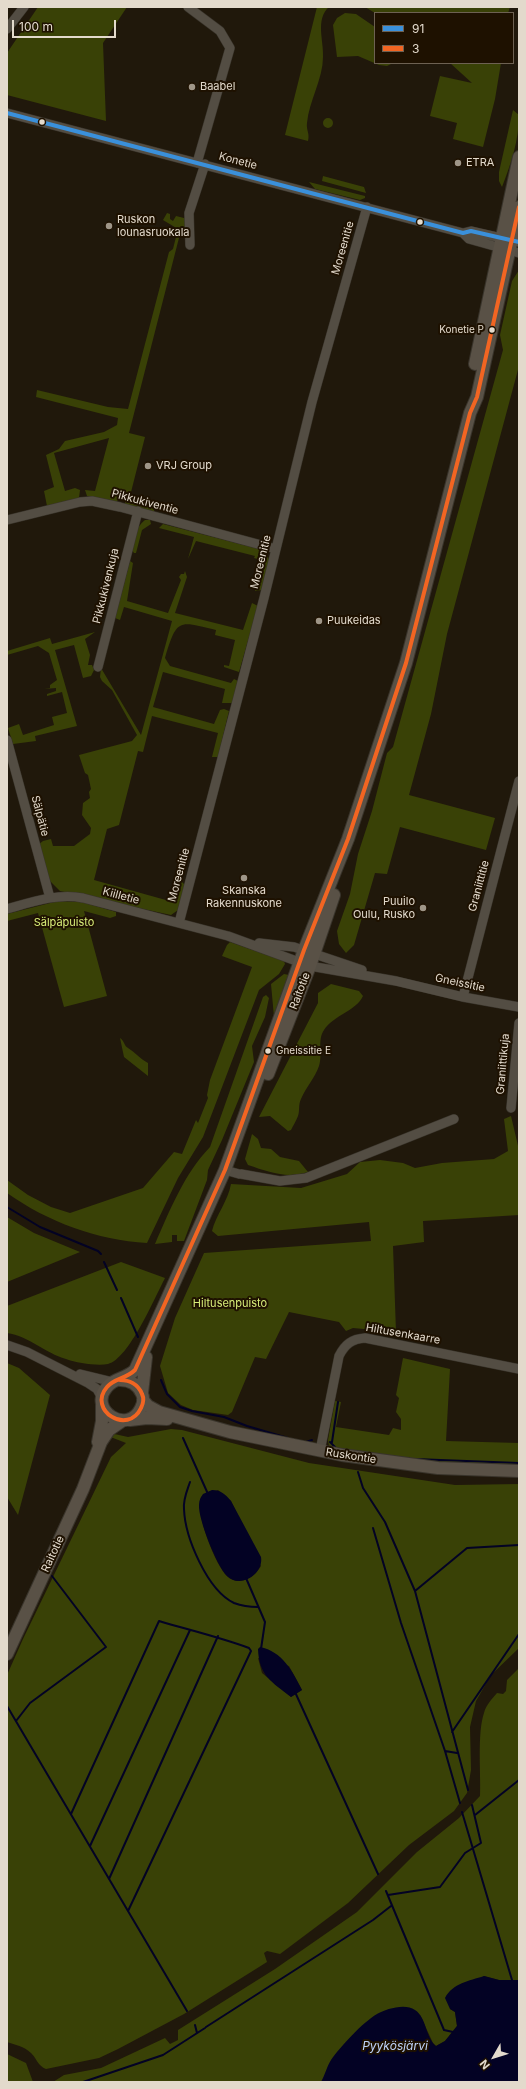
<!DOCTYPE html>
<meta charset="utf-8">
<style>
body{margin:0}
#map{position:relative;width:526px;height:2089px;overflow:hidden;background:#20180b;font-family:Inter,sans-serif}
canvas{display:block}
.frame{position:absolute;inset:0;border:8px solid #e3dacc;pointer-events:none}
.legend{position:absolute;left:374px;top:12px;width:140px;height:52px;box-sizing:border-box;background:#1e1100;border:1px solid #6d6152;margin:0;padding:5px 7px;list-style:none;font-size:12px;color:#e3dacc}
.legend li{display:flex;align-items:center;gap:8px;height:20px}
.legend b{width:20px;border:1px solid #6d6152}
.north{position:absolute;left:474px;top:2037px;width:40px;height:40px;-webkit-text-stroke:3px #1e1100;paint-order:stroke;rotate:231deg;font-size:11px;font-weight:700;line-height:16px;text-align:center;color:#e3dacc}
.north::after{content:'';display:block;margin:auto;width:14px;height:18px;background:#e3dacc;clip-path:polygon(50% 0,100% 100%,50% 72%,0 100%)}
.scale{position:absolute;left:12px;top:20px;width:104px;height:18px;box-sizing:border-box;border:2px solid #e3dacc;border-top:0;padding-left:5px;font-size:12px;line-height:14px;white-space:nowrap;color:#e3dacc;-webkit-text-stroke:3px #1e1100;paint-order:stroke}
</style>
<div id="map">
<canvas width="526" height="2089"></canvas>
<div class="frame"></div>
<ul class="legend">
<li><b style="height:5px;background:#3a90db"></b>91</li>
<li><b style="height:5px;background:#f26522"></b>3</li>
</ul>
<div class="north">N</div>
<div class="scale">100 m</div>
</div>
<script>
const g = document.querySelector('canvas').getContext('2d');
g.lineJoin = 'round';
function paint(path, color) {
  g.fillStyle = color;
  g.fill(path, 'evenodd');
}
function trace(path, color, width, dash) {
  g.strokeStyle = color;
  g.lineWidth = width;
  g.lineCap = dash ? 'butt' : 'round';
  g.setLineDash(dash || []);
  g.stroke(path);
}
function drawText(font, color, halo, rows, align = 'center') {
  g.font = font + ' Inter,sans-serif';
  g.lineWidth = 4;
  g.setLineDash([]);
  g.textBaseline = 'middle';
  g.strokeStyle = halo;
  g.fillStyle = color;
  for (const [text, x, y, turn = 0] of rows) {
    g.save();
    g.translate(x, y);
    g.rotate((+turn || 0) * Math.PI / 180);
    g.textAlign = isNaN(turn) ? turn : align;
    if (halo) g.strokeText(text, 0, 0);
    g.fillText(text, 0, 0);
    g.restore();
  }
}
const green = new Path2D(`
 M38 7H127L103 43 106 121 7 95V53Z
 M317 7H329C315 19 324 41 323 57 323 79 309 101 307 123 306 130 310 133 308 141L285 135Z
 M365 7H510L508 13H375Z
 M345 13 356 14 375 27V63H393L387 66 379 65 358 56 337 57 333 25 337 18Z
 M450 63H501L495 99 483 147 453 139 457 123 430 116 440 76 472 83Z
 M513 110 519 115C519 140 511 164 502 187L499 181V172Z
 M323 123a5 5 0 1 1 10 0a5 5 0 1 1-10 0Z
 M323 176 364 187 366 193 322 181Z
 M309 182 365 196V198L360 200 315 189Z
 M167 213 170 214V219L173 221 176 216 188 219 184 234H180L129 433 145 437 129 500 155 507 154 511 151 512 125 505V499L119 498 116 503 87 496 85 490 95 491 109 438 54 453 65 491 75 488 80 490 79 498 47 506 44 491 54 487 46 455 59 449 65 441 104 432 117 425 118 418 36 397 37 390 108 407 128 409 169 252 173 249 178 229 163 220Z
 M519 270V366L447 634 431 714 409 795 495 818 486 850 400 827 387 874 375 873 354 945 346 953 339 944 337 931 350 894 358 854 372 811 387 753 393 747 503 350 500 335 512 281Z
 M145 520H150L151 524 142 530 136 553H134L132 550C135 540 135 527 145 520Z
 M163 524 263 550 269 559 262 590 255 591 261 560 254 558 255 556 196 541 188 559 194 537 159 528Z
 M130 561 133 563 127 601 168 613 181 580 179 577 181 574H184L185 571 187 577 175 613 243 630 252 603 258 606 239 672 224 667V665L229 666 235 640 215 635 216 630C178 621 177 618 165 658L170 666 231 683 234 679 238 681 232 703H222L225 689 163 672 153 707 214 724 220 710 224 709 229 711 218 757H212L218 733 152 716 143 752 138 751 119 825 107 829 94 880 173 902 179 881 182 882 185 885 178 910 171 915 60 891 50 881 39 844 43 841 51 839 53 846H74L90 834 91 828 82 815 83 803 90 798 89 792 91 789 88 775 85 773 79 755 132 741 137 735 112 690 102 681 100 677 101 668 141 735 172 621 124 607 120 620 115 618Z
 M95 632 85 639 90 655 88 665H92L94 670 91 676 83 678 74 645 55 650 77 726 35 736 36 741 13 744 8 728 19 724 23 735 54 725 52 717 67 713 62 692 47 696V694L56 691V688L44 689 50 688V685L57 680 49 653 38 646 7 655V651L50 638 52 644Z
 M58 901 82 902 116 912V916L110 918 84 911 107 996 64 1007 38 913 7 921V914Z
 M230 942 284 961 285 964 279 974 259 990 203 1137 178 1178 147 1243C97 1240 48 1222 7 1193V1180L28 1195 51 1207 70 1213 143 1188 174 1152 182 1154 196 1120 198 1123 208 1098 207 1095 210 1080 252 967 222 956 227 945Z
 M284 974 289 975 274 1017 271 984Z
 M331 984 359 991 363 996C356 1011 334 1015 324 1030 317 1040 323 1055 319 1066 315 1078 306 1087 301 1099 298 1105 300 1111 298 1116 296 1121 293 1126 291 1130L288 1131 270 1116 259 1117 318 1003V993Z
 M266 995 269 998 265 1017 252 1046 254 1062 222 1140 208 1170 207 1180 184 1241H177V1235H172V1242L155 1244C170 1210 184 1174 210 1147L263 997Z
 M120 1038C124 1040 124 1046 128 1048 135 1052 140 1059 148 1063V1076L124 1057Z
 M511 1116 519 1150V1215L423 1221 424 1242 393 1246 396 1332 353 1328 346 1331 339 1322 289 1312 266 1359 255 1357 232 1412 228 1415 193 1410 181 1405 168 1393 160 1366 175 1318 204 1253 371 1241 369 1222 218 1236 212 1231C216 1215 228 1201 231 1184L301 1188 347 1174 360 1162 380 1160 403 1163 415 1168 442 1163 494 1159 508 1151 504 1119Z
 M252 1134 258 1139 261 1148 271 1149 280 1157 299 1161 308 1172C287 1179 269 1172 248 1165L245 1159Z
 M7 1217 34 1233 80 1252 7 1282Z
 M121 1262 165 1278C155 1297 129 1359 108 1364 97 1366 77 1363 66 1359 45 1353 29 1336 7 1333V1306Z
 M403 1358 450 1369 446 1441 519 1443V1466L434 1464 335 1451 329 1446 328 1440 335 1401 341 1402 336 1427 389 1435 393 1428 401 1430V1419L396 1412 399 1398 396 1395Z
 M7 1363 19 1368 50 1395 18 1515 7 1497Z
 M171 1429 182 1430 309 1463 455 1485 519 1484V1648L491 1675 476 1701 470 1727 471 1770 467 1793 454 1811 409 1845 348 1903 280 1954 267 1951 264 1953 267 1962 184 2014 118 2049 99 2058 46 2069C38 2066 37 2059 31 2053 24 2046 15 2045 7 2042V1675L23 1639 111 1457 126 1443 108 1436 110 1433 128 1437ZM218 1490 231 1501 261 1566C255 1576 240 1587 228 1577 215 1566 195 1512 201 1497ZM258 1658 289 1666 302 1690 291 1697 262 1673Z
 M519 1668V1980H499L484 1976 450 2009 455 2012 457 2026 445 2041 436 2046 433 2043 420 2015 321 2082H53L64 2075 101 2068 165 2038 170 2044 178 2040V2030L275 1969 357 1912 417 1852 459 1818 480 1796C481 1774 477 1733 484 1713 486 1705 492 1699 497 1693L503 1694 506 1691 507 1680Z
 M7 2054 26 2063 33 2082H7Z`);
const water = new Path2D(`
 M212 1490C221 1490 225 1494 231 1501L261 1557C264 1574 240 1589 227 1576 217 1566 198 1519 199 1505 199 1500 201 1497 203 1494Z
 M260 1647C282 1651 293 1672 302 1690L291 1697C272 1682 259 1676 258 1649Z
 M484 1976 499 1980H519V2082H321C325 2075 327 2066 331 2060 341 2046 362 2023 377 2014 386 2009 405 2003 415 2010 427 2018 425 2037 436 2046L445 2041 457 2026 455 2012 450 2009 445 1998C453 1983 469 1981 484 1976Z`);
const stream = new Path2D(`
 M7 1207 40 1227 98 1251 101 1254
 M104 1262 117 1290
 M121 1298 138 1337
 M161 1380 167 1394 180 1407 192 1411 224 1417 247 1426 288 1438
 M183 1438 208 1494
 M306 1442 312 1440
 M330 1442 337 1449
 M332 1442 338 1402
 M414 1459 519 1463
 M358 1472 363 1488 385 1522 415 1591 468 1790
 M190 1482C187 1491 183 1499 184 1509 185 1537 207 1590 234 1603 242 1606 250 1607 258 1607
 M373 1528 401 1623 445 1751 460 1803
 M246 1578 265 1622 261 1649
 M415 1591 467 1548 519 1545
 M295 1692 378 1874
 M7 1706 187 2011
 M16 1721 30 1703 106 1647 52 1576
 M452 1732 519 1634
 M445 1751 457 1753
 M462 1812 512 1980
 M71 1814 159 1621C189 1630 219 1637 249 1648L251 1651 128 1911
 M475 1815 519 1780
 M90 1846 190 1630
 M109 1879 218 1636
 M386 1891 444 2030 453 2032
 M388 1895 440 1887 465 1853 481 1843 472 1805
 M195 2025 197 2033
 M206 2027 373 1920 391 1906
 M83 2082 163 2055 205 2028`);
const minor = new Path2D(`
 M188 7 220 31 230 48 197 163
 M7 29 24 7
 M7 113 463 233 471 231 519 242
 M463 233 469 239 519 253
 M190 245 189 213 205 164
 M7 520 80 502 92 501 120 507 276 549
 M98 667 138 511
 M7 740 50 898
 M7 909C32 902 57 893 83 898L228 936 310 966 396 981 463 997 519 1007
 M179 923 264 598 312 402 367 207
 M259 943 294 947 362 970
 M463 997 519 781
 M511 1108 519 1023
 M225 1170 239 1174
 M241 1174 280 1181 306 1178 454 1119
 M7 1345 27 1352 88 1383 97 1389 102 1398
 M80 1374 113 1382
 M320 1451 339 1356C345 1344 352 1339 365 1338L519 1369`);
const major = new Path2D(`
 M475 364 519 157
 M268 1074 310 966 334 895
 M120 1380C129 1380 138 1384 142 1394 144 1398 143 1404 141 1408 128 1436 87 1410 107 1387 114 1378 126 1379 135 1370L225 1170 304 950 348 839 406 663 470 413 477 397 519 207
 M142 1393 146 1357
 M143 1400 148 1406 159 1412 230 1432 342 1455 438 1468 519 1471
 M130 1420 147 1418 167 1419
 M98 1442 102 1421V1405
 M7 1654 83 1489 101 1442 109 1430 122 1421`);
const bus1 = new Path2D(`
 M7 113 463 233 471 231 519 242`);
const bus2 = new Path2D(`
 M120 1380C129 1380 138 1384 142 1394 144 1398 143 1404 141 1408 128 1436 87 1410 107 1387 114 1378 126 1379 135 1370L225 1170 304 950 348 839 406 663 470 413 477 397 519 207`);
const markers = [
 [192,87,4,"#9f9688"],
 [42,122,3.5,"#e3dacc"],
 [458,163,4,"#9f9688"],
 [420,222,3.5,"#e3dacc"],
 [109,226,4,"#9f9688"],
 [492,330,3.5,"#e3dacc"],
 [148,466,4,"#9f9688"],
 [319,621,4,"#9f9688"],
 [244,878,4,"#9f9688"],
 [423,908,4,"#9f9688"],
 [268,1051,3.5,"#e3dacc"]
];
const busNames = [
 ["Konetie P",484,330],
 ["Gneissitie E",276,1051,"left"]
];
const poiNames = [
 ["Baabel",200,87],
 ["ETRA",466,163],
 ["Ruskon",117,220],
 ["lounasruokala",117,233],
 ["VRJ Group",156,466],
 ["Puukeidas",327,621],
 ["Skanska",244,891,"center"],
 ["Rakennuskone",244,904,"center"],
 ["Puuilo",415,902,"right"],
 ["Oulu, Rusko",415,915,"right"]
];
const streetNames = [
 ["Konetie",238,161,15],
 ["Moreenitie",343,248,-74],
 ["Pikkukiventie",145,502,15],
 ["Moreenitie",261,562,-76],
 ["Pikkukivenkuja",106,586,-76],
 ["Sälpätie",40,816,75],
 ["Moreenitie",179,875,-75],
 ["Graniittitie",479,886,-75],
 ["Kiilletie",121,896,15],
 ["Gneissitie",460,983,12],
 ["Raitotie",300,991,-69],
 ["Graniittikuja",503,1064,-85],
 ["Hiltusenkaarre",403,1334,10],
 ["Ruskontie",351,1456,9],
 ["Raitotie",53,1554,-65]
];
const parkNames = [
 ["Sälpäpuisto",64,923],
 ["Hiltusenpuisto",230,1304]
];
const waterNames = [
 ["Pyykösjärvi",395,2046]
];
paint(green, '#394106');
paint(water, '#030224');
trace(stream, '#030224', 2);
trace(minor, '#39342b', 10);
trace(major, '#39342b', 14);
trace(minor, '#534d43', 9);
trace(major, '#595146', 12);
trace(bus1, '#3a90db', 4);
trace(bus2, '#f26522', 4);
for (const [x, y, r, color] of markers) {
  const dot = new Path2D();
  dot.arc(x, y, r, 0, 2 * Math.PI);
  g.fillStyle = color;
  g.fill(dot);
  trace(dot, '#1e1100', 1.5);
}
drawText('10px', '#e3dacc', '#1e1100', busNames, 'right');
drawText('11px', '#e3dacc', '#1e1100', poiNames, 'left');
drawText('11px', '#e3dacc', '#1e1100', streetNames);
drawText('11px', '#d7ed78', '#1e1100', parkNames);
drawText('italic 12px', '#bed3f9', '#1e1100', waterNames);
</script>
